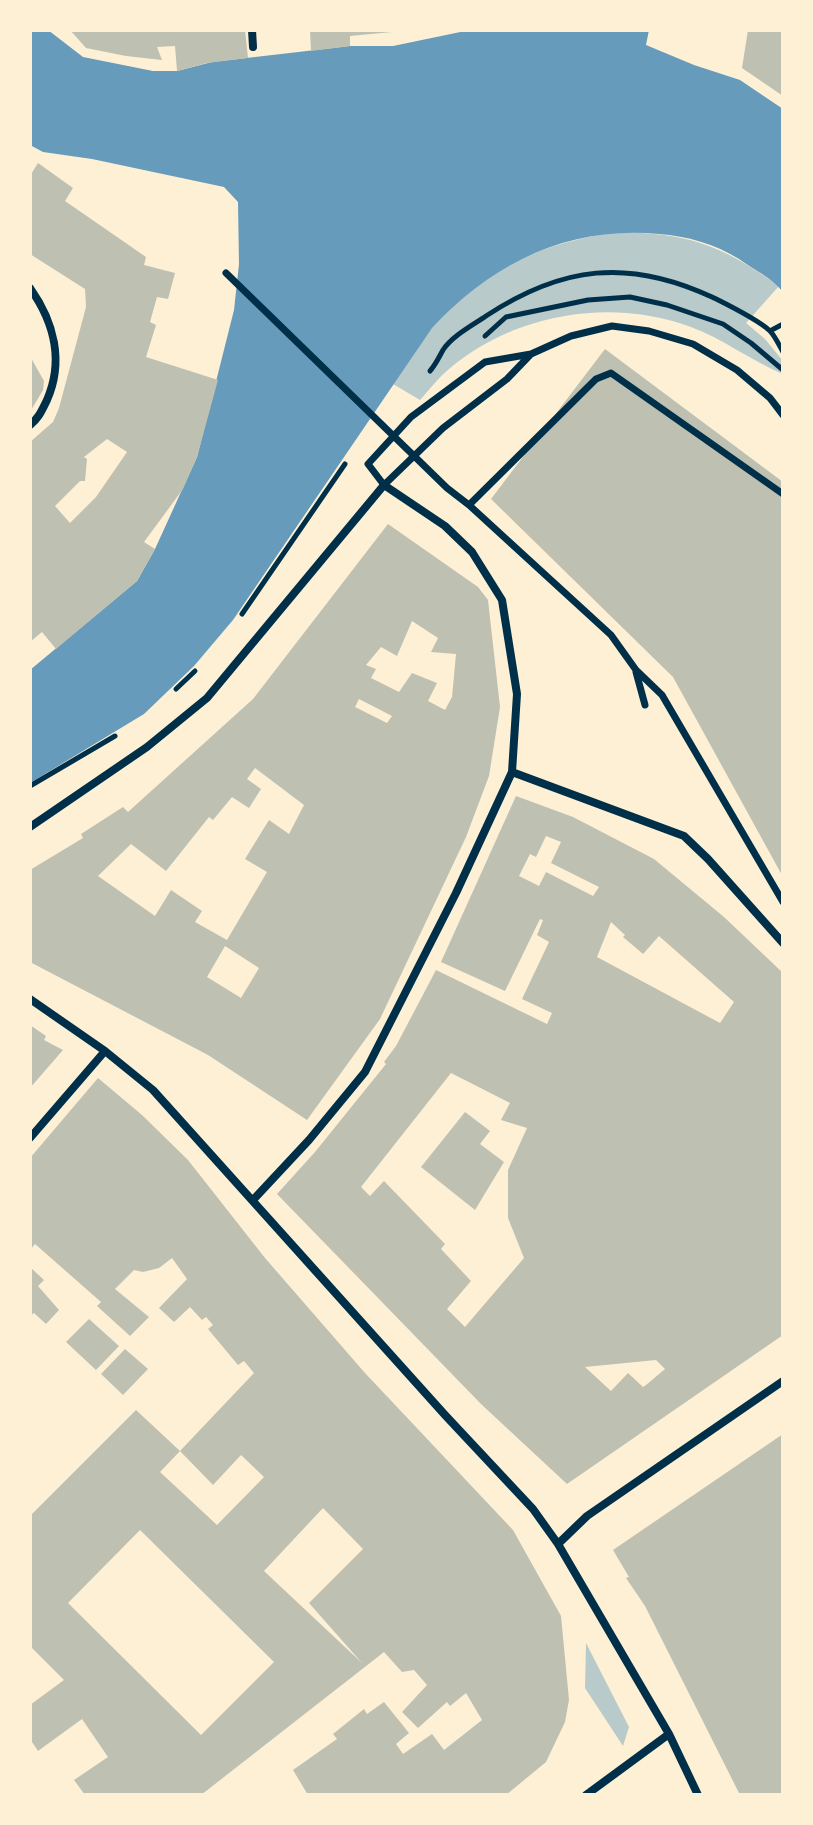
<!DOCTYPE html>
<style>
body{margin:0}
#map{position:relative;width:813px;height:1825px;overflow:hidden;background:#fdf0d5;font-family:"Golos Text",sans-serif}
canvas{display:block}
.frame{position:absolute;inset:0;border:32px solid #fdf0d5;pointer-events:none}
</style>
<div id="map">
<canvas width="813" height="1825"></canvas>
<div class="frame"></div>
</div>
<script>
const g = document.querySelector('canvas').getContext('2d');
g.lineJoin = 'round';
function paint(path, color) {
  g.fillStyle = color;
  g.fill(path, 'evenodd');
}
function trace(path, color, width, dash) {
  g.strokeStyle = color;
  g.lineWidth = width;
  g.lineCap = dash ? 'butt' : 'round';
  g.setLineDash(dash || []);
  g.stroke(path);
}
const green = new Path2D(`
 M616 232C688 233 720 244 779 286L746 323 765 339 783 361V374C751 361 724 339 691 327 610 297 514 314 449 369 438 378 429 390 420 400L393 384C406 365 418 345 432 327 480 269 543 243 616 232Z
 M586 1643 629 1727 623 1746 585 1688Z`);
const water = new Path2D(`
 M30 30H48L83 57 153 71H177L212 62 350 46H393L470 30H649L646 45 694 65 740 80 783 109V292C772 278 753 269 739 259 715 244 687 236 659 234 569 225 492 263 432 328L233 620 194 666 144 714 30 783V670L137 581 155 549 197 457 234 310 239 264 238 202 224 187 92 159 43 152 30 145Z`);
const building = new Path2D(`
 M70 30H245L248 58 207 63 177 71 175 46 157 47 162 60 126 56 86 48Z
 M310 30H392V32L350 36V46L311 51Z
 M748 30H783V96L742 68Z
 M38 163 73 188 65 201 146 257 144 265 175 273 168 299 157 297 150 322 156 325 146 357 218 380 197 457 183 489 144 542 155 549 137 581 56 649 42 632 30 642V442L53 422 59 408 86 307 85 289 30 254V176ZM107 439 127 452 96 497 70 523 55 506 80 481H85L87 459 84 457Z
 M605 349 783 482V877L673 677 491 499Z
 M30 356 44 381 43 390 30 412Z
 M388 524 478 587 488 600 500 707 489 776 466 837 380 1019 307 1120 208 1055 30 962V870L83 838 81 834 123 807 128 812 253 699ZM412 621 438 638 431 652 456 654 452 697 445 710 428 701 437 683 412 673 399 692 371 678 376 669 366 665 381 647 397 656ZM359 699 392 716 387 723 355 707ZM255 768 304 805 289 834 269 820 245 859 267 872 227 940 195 922 202 911 171 890 155 916 98 876 131 844 166 871 209 817 213 820 232 797 249 808 261 789 247 779ZM225 946 259 968 241 998 207 977Z
 M516 796 573 817 654 859 724 917 783 973V1335L567 1484 481 1404 277 1194 315 1152 386 1064 384 1062 396 1046 436 970 547 1024 552 1013 522 999 549 942 537 935 543 920 540 919 505 991 441 962ZM546 836 561 842 551 863 599 887 593 896 546 872 539 886 519 876 530 854 536 857ZM611 922 625 935 623 937 643 954 659 936 734 1002 720 1023 597 957ZM451 1073 510 1103 501 1120 527 1128 508 1170V1218L524 1258 465 1327 447 1309 471 1281 441 1249 445 1244 384 1181 370 1196 361 1187ZM656 1360 665 1369 646 1385 643 1387 628 1373 611 1391 585 1367Z
 M30 1025 46 1036 44 1040 63 1050 30 1088Z
 M98 1078 142 1115 188 1160 265 1258 365 1373 513 1530 561 1616 569 1700 565 1722 546 1762 506 1795H308L293 1770 337 1739 333 1734 364 1709 367 1714 384 1702 409 1733 396 1744 403 1754 432 1734 444 1750 482 1720 466 1693 450 1706 447 1702 418 1728 402 1712 427 1685 414 1670 402 1672 384 1652 201 1795H85L74 1780 108 1757 82 1719 38 1751 30 1739V1705L64 1680 30 1646V1516L136 1410 180 1451 160 1472 217 1525 264 1477 241 1455 213 1485 180 1451 254 1373 244 1361 238 1365 208 1329 213 1325 206 1317 202 1320 190 1307 174 1322 159 1308 187 1279 172 1258 159 1268 143 1272 134 1270 115 1289 149 1317 130 1336 97 1306 101 1302 35 1244 30 1250V1158ZM323 1508 363 1549 309 1603 362 1663 264 1571ZM140 1530 274 1662 201 1735 68 1603Z
 M465 1112 490 1131 480 1144 504 1162 475 1210 421 1167Z
 M30 1267 44 1280 38 1286 59 1310 46 1324 34 1313 30 1316Z
 M89 1319 119 1346 96 1370 66 1342Z
 M125 1349 148 1369 123 1395 101 1374Z
 M783 1434V1795H740L645 1606 626 1578 629 1577 613 1550Z`);
const path = new Path2D(`
 M770 331 783 324
 M485 336 506 317 588 300 630 297 667 305 723 324 751 343 783 370
 M430 371C436 364 439 357 443 350 452 336 473 325 486 316 562 266 628 258 712 297 728 305 757 319 770 331 775 336 779 345 783 352
 M242 614 345 464
 M176 689 195 671
 M30 786 115 736`);
const pedestrian = new Path2D(`
 M226 273 447 488 469 505 611 635 636 670 662 695 783 902
 M531 354 485 362 411 417 368 464 384 485 443 428 507 379 531 354 571 336 612 326 649 331 693 344 737 370 770 398 783 415
 M469 505 596 379 611 373 783 494
 M636 672 645 705`);
const minor = new Path2D(`
 M252 30 253 47
 M30 288C54 322 64 361 47 400 42 410 39 418 30 425
 M512 772 684 836 708 859 783 943
 M30 827 147 747 207 698 384 485 445 526 472 552 502 600 517 694 512 772 456 893 365 1072 309 1140 253 1200
 M30 999 105 1051 153 1090 445 1415 533 1509 558 1544 669 1734 698 1795
 M30 1138 105 1051
 M558 1544 587 1516 783 1381
 M586 1795 669 1734`);
paint(green, '#b9caca');
paint(water, '#669bbc');
paint(building, '#bec0b2');
trace(path, '#003049', 5);
trace(pedestrian, '#003049', 7);
trace(minor, '#003049', 8);
</script>
